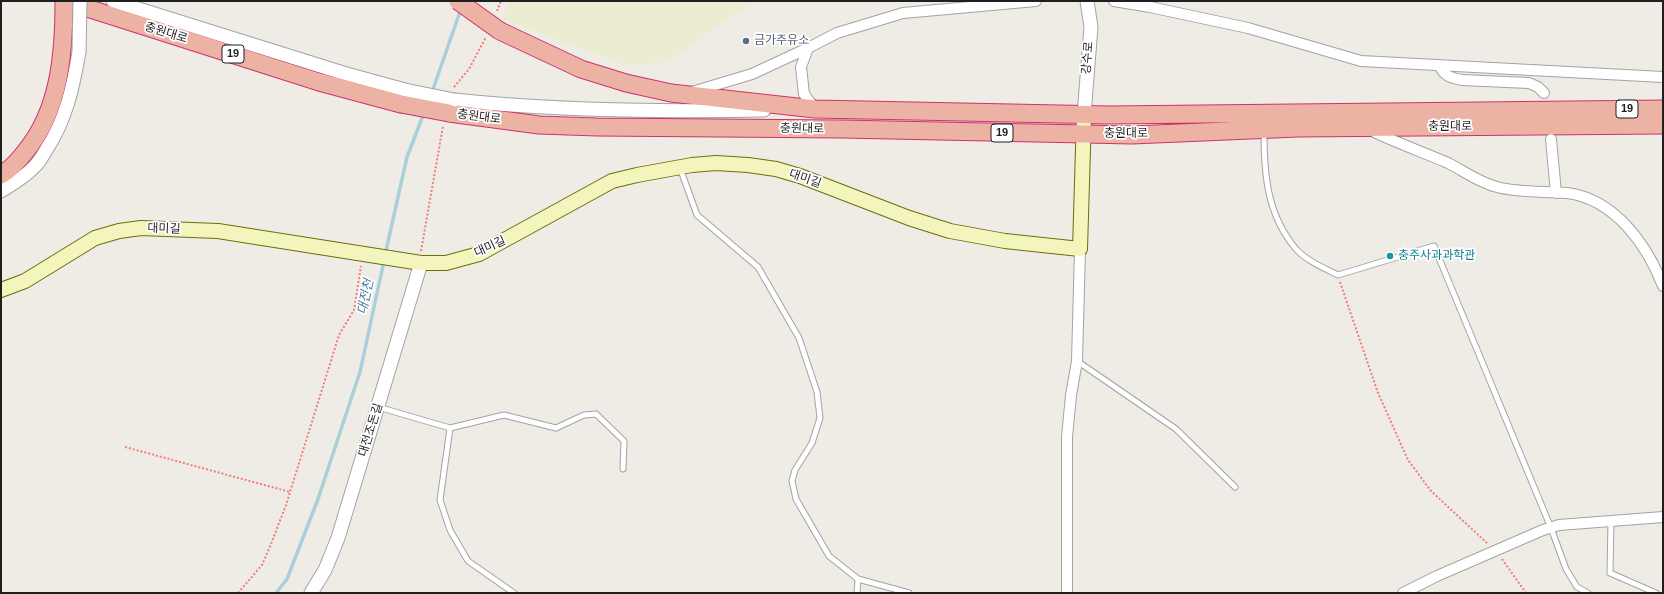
<!DOCTYPE html>
<meta charset="utf-8">
<style>
body{margin:0}
#map{position:relative;width:1664px;height:594px;overflow:hidden;background:#efece6;font-family:Helvetica,sans-serif}
canvas{display:block}
.frame{position:absolute;inset:0;border:2px solid #1f1f1f;pointer-events:none}
</style>
<div id="map">
<canvas width="1664" height="594"></canvas>
<div class="frame"></div>
</div>
<script>
const g = document.querySelector('canvas').getContext('2d');
g.lineJoin = 'round';
function paint(path, color) {
  g.fillStyle = color;
  g.fill(path, 'evenodd');
}
function trace(path, color, width, dash) {
  g.strokeStyle = color;
  g.lineWidth = width;
  g.lineCap = dash ? 'butt' : 'round';
  g.setLineDash(dash || []);
  g.stroke(path);
}
function drawText(font, color, halo, rows, align = 'center') {
  g.font = font + ' Helvetica,"Noto Sans KR",sans-serif';
  g.lineWidth = 3.5;
  g.setLineDash([]);
  g.textBaseline = 'middle';
  g.strokeStyle = halo;
  g.fillStyle = color;
  for (const [text, x, y, turn = 0] of rows) {
    g.save();
    g.translate(x, y);
    g.rotate((+turn || 0) * Math.PI / 180);
    g.textAlign = isNaN(turn) ? turn : align;
    if (halo) g.strokeText(text, 0, 0);
    g.fillText(text, 0, 0);
    g.restore();
  }
}
const farmland = new Path2D(`
 M509 1H754L667 62 625 65 503 19Z`);
const stream = new Path2D(`
 M432 92 461 9
 M385 255 407 157 424 113
 M276 593 287 579 318 499 360 372 384 261`);
const path = new Path2D(`
 M497 11 501 1
 M454 87 469 69 486 37
 M421 251 443 126
 M1340 282 1378 393 1408 460 1431 491 1487 543
 M125 447 290 492
 M1502 559 1526 593
 M238 593 262 565 271 544 286 505 339 335 354 310 361 266`);
const service = new Path2D(`
 M1264 132C1264 174 1267 215 1296 249 1307 261 1324 268 1338 275L1434 246 1551 528 1566 569 1577 587 1588 593
 M680 168 697 215 758 267 799 338 817 392 820 418 812 443 795 470 792 481 796 499 829 556 858 579 909 593
 M1077 361 1176 429 1235 487
 M378 407 450 428 504 415 556 428 584 415 596 414 624 441 623 469
 M450 428 440 500 450 530 468 561 514 593
 M1611 521 1610 573 1656 593
 M857 593 858 579`);
const minor = new Path2D(`
 M1114 1 1150 7 1248 28 1361 61 1663 77
 M808 48 837 33 903 13 1036 1
 M1439 65C1444 76 1451 78 1462 80L1529 83 1538 87 1544 93
 M692 92 752 74 808 48 801 67 804 94 815 109
 M1372 131C1397 143 1423 152 1448 163 1464 171 1480 183 1497 187 1520 193 1544 191 1567 193 1615 199 1647 245 1663 286
 M1551 139 1556 193
 M1067 593V437L1071 395 1077 361 1080 249
 M1403 593 1437 576 1543 530 1559 525 1663 517`);
const tertiary = new Path2D(`
 M113 1 343 73 405 90
 M454 100C557 111 660 112 764 110
 M1084 115 1091 27 1087 1
 M1 191C13 184 26 176 36 165 40 161 43 155 46 150 66 120 73 87 79 52
 M311 593 325 570 338 538 421 263`);
const secondary = new Path2D(`
 M1 290 25 281 95 238 119 231 141 228 218 231 421 263H446L479 254 612 181 637 175 692 165 716 163 748 165 776 169 800 176 909 218 950 231 1005 241 1080 249 1084 115`);
const trunk = new Path2D(`
 M65 1 319 82 401 104
 M500 31 581 69 626 83 671 93 815 109 1109 115 1663 109
 M449 113 539 125 597 127 842 129 1132 135 1298 128 1663 125
 M1 175C11 169 18 161 25 152 60 110 64 53 64 1`);
const tertiaryBridge = new Path2D(`
 M79 52 80 1
 M405 90 454 100`);
const trunkBridge = new Path2D(`
 M458 1 500 31
 M401 104 449 113`);
const markers = [
 [746,41,4,"#5c6f8a"],
 [1390,256,4,"#0f9aa8"]
];
const shields = [
 [233,54,22],
 [1627,109,22],
 [1002,133,22]
];
const shieldNames = [
 ["19",233,54],
 ["19",1627,109],
 ["19",1002,133]
];
const streetNames = [
 ["충원대로",166,33,17],
 ["강수로",1088,58,-85],
 ["충원대로",479,117,7],
 ["충원대로",1450,127],
 ["충원대로",802,129,1],
 ["충원대로",1126,134],
 ["대미길",805,179,19],
 ["대미길",164,229,2],
 ["대미길",490,247,-25],
 ["대전조돈길",371,430,-73]
];
const serviceNames = [
 ["금가주유소",754,41]
];
const cultureNames = [
 ["충주사과과학관",1398,256]
];
const waterNames = [
 ["대전천",366,297,-78]
];
paint(farmland, '#ebecd2');
trace(stream, '#a9d0da', 3.5);
trace(service, '#a3a3a3', 7);
trace(minor, '#a3a3a3', 12);
trace(tertiary, '#a3a3a3', 15);
trace(secondary, '#686f0c', 16);
trace(trunk, '#cf316c', 19);
trace(path, '#f07e75', 2, [2, 2]);
trace(service, '#fff', 5);
trace(minor, '#fff', 10);
trace(tertiary, '#fff', 13);
trace(secondary, '#f4f5bd', 14);
trace(trunk, '#ecb2a4', 17);
trace(tertiaryBridge, '#a3a3a3', 15, []);
trace(trunkBridge, '#cf316c', 19, []);
trace(tertiaryBridge, '#fff', 13);
trace(trunkBridge, '#ecb2a4', 17);
for (const [x, y, r, color] of markers) {
  const dot = new Path2D();
  dot.arc(x, y, r, 0, 2 * Math.PI);
  g.fillStyle = color;
  g.fill(dot);
  trace(dot, '#fff', 1.5);
}
for (const [x, y, w] of shields) {
  const box = new Path2D();
  box.roundRect(x - w / 2, y - 9, w, 18, 3);
  g.fillStyle = '#fff';
  g.fill(box);
  trace(box, '#1f1f1f', 1);
}
drawText('bold 11px', '#1f1f1f', null, shieldNames);
drawText('12px', '#1f1f1f', '#fff', streetNames);
drawText('12px', '#4e5e75', '#fff', serviceNames, 'left');
drawText('12px', '#0d838f', '#fff', cultureNames, 'left');
drawText('italic 13px', '#4e7aa0', '#fff', waterNames);
</script>
